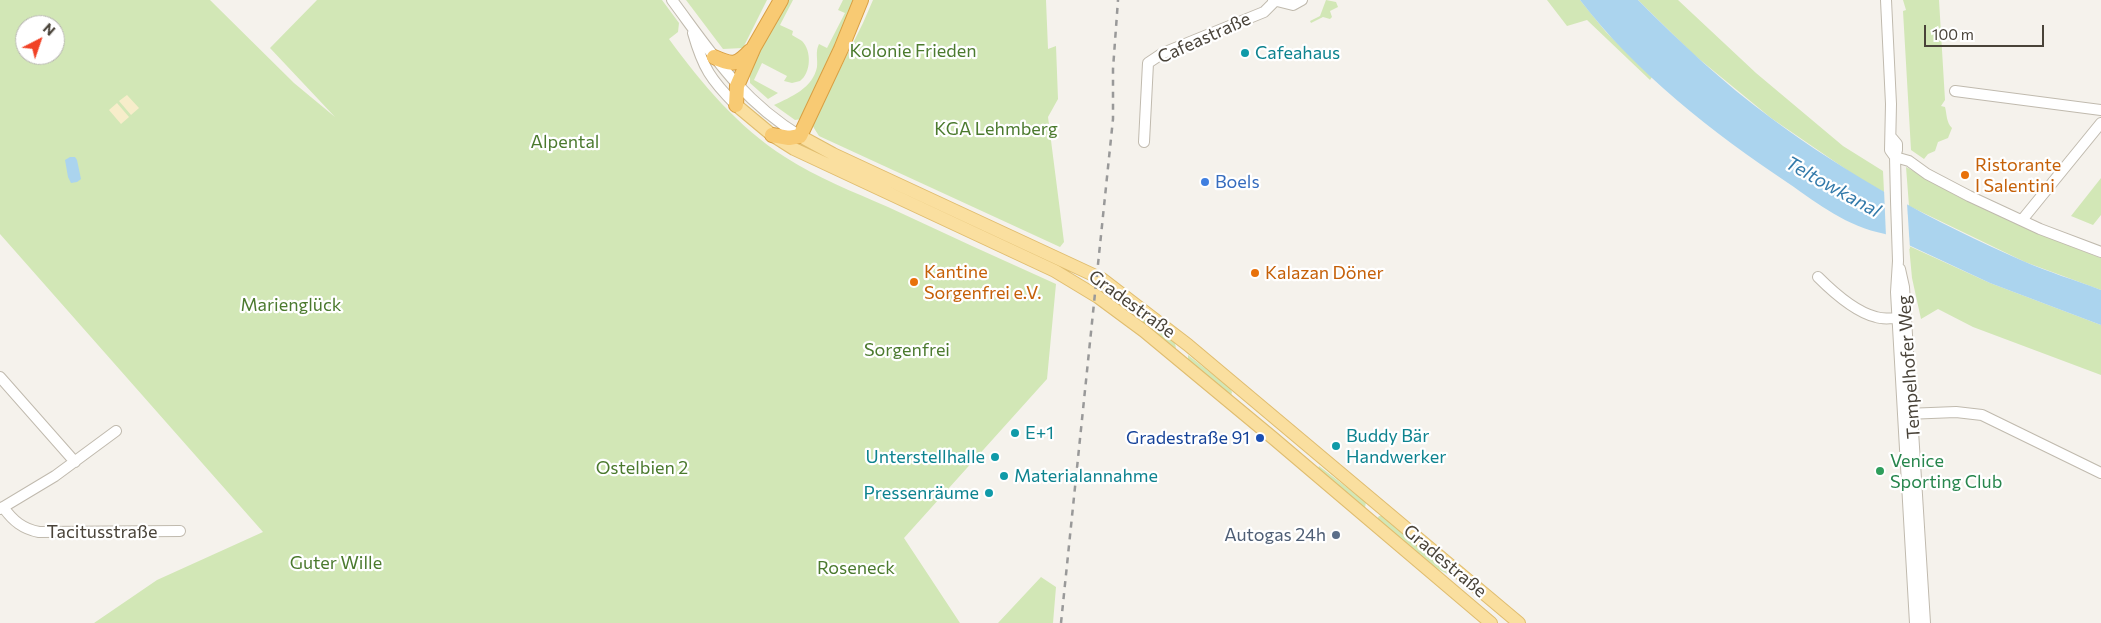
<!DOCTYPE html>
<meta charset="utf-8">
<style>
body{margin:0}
#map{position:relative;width:2101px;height:623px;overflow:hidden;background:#f5f2ec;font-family:Commissioner,sans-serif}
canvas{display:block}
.north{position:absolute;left:15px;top:15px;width:50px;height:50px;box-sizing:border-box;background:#fff;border:1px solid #b6b4b0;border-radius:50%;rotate:41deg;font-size:14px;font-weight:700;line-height:20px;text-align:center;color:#494339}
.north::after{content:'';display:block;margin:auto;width:18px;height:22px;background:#f14226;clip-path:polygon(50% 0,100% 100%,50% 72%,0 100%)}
.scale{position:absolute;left:1924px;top:25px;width:120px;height:22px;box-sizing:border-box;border:2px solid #494339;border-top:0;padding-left:6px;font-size:15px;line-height:18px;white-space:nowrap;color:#494339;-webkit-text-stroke:4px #fff;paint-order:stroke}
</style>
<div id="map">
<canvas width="2101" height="623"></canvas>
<div class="north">N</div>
<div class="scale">100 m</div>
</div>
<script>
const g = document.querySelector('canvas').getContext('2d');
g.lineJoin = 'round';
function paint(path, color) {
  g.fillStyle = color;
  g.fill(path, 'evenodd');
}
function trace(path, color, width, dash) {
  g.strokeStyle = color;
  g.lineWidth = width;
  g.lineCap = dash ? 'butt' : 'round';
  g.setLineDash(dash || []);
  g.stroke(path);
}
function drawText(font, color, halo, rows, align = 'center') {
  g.font = font + ' Commissioner,sans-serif';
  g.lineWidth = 4.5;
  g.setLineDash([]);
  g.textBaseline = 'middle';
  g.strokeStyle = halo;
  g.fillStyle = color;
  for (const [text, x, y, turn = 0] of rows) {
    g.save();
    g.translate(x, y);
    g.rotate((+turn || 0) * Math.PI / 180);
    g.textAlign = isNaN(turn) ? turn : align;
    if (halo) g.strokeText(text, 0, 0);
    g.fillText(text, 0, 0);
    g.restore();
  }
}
const green = new Path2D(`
 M0 0H210L294 83 335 117 270 48 317 0H662L679 23 678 32 669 39C702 84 738 127 785 157 817 178 854 192 888 207 944 233 1000 259 1056 284L1047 379 904 538 960 623H94L157 580 263 532 0 234ZM25 25H55V55H25Z
 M686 0H767L743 48 723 49Z
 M787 0H793L780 25 793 31 792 35C795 37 799 39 802 41 812 51 811 73 800 81L792 83 784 81 787 76 762 63 754 80 778 93 768 99 750 83V70Z
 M843 0H856L802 119 795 120 774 105C791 97 813 88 817 67 818 59 815 52 819 44L827 48 845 13 838 10Z
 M873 0H1046L1048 49 1056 46 1058 99 1048 117 1064 242 1060 247 819 136 812 125 863 23Z
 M1326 0 1336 2 1338 7 1330 11 1332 17 1330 19 1323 17 1311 23 1310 21 1320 16Z
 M1547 0H1580L1606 32 1652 77 1650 80 1587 20 1567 26Z
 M1638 0H1678L1756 73 1843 146 1883 171 1884 192 1863 181 1771 118 1693 54Z
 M1903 0H1939L1945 100 1941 106 1945 107C1947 114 1946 122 1952 128L1948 138 1938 142 1935 151 1928 154 1924 159 1911 150 1903 11 1906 10Z
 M1906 167C1925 177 1943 189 1963 199 2008 221 2054 240 2101 258V290L2025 262 1909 206Z
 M2101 178V215L2093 225 2071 216Z
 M1909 246 1990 283 2101 325V375L1973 327 1938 309 1921 319 1912 278Z
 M1136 312 1175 342 1176 349 1138 320 1135 314Z
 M1188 355 1230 388 1232 392 1231 396 1188 361Z
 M1319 466 1366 502 1365 508 1318 469Z
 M1379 516H1383L1451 576 1429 564 1377 519Z
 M1041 577 1056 587 1053 623H998Z`);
const sand = new Path2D(`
 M127 95 139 108 131 115 119 101Z
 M117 103 129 117 121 124 109 110Z`);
const water = new Path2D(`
 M1580 0H1638C1680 42 1723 83 1771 118 1849 176 1934 222 2023 261 2048 272 2075 280 2101 290V325L1990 283 1885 234C1846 226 1820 205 1788 183 1712 132 1636 73 1580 0Z
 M70 157H75L77 160 81 179 77 182 71 183 68 177 65 160Z`);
const pier = new Path2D(`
 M1884 189 1907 203 1910 249 1886 237Z`);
const minor = new Path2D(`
 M672 0C712 54 741 100 800 136
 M1273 0 1293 5 1302 0
 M1886 0 1891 104 1890 150 1895 157
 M693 33C703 68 711 80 736 105
 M1955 91 2101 110
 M1892 138 1897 144V150L1895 157 1896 201 1898 261 1896 292 1915 623
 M1144 142 1148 63 1163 53 1264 12 1275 1
 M1895 157 1909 161 1927 174 1969 196 2040 229 2101 252
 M2022 220 2101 123
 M1900 269 1904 287 1925 623
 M1818 277C1833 292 1855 312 1876 317 1884 320 1895 318 1903 317
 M0 377 75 462
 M1906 414 1956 412 1982 415 2101 473
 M3 507C13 521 23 529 39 532L180 531
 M0 509 55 476 116 431`);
const major = new Path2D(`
 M736 105 772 135 794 149 1055 271 1098 297 1144 331 1273 438 1491 623
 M800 136 833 154 1102 279 1188 345 1519 623`);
const highway = new Path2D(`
 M714 57C732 65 736 66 750 51
 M736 105 737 86 754 47 781 0
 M772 135 789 138 800 136 841 49 861 0`);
const rail = new Path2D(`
 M1061 623 1113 119V69L1118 0`);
const markers = [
 [1245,53,5,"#0f9aa8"],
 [1965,175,5,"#e8710a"],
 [1205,182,5,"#3f7fe0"],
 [1255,273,5,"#e8710a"],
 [914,282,5,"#e8710a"],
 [1015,433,5,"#0f9aa8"],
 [1260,438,5,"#1a4fb4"],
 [1336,446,5,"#0f9aa8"],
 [995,457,5,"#0f9aa8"],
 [1880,471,5,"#2e9e5b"],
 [1004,476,5,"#0f9aa8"],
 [989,493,5,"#0f9aa8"],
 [1336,535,5,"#5c6f8a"]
];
const streetNames = [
 ["Cafeastraße",1204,38,-24],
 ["Gradestraße",1132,304,36],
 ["Tempelhofer Weg",1909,367,-94],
 ["Tacitusstraße",102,532],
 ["Gradestraße",1445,561,40]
];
const parkNames = [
 ["Kolonie Frieden",913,51],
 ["KGA Lehmberg",996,129],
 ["Alpental",565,142],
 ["Marienglück",291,305],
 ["Sorgenfrei",907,350],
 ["Ostelbien 2",642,468],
 ["Guter Wille",336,563],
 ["Roseneck",856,568]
];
const cultureNames = [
 ["Cafeahaus",1255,53],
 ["E+1",1025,433],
 ["Buddy Bär",1346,436],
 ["Handwerker",1346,457],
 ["Unterstellhalle",985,457,"right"],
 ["Materialannahme",1014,476],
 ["Pressenräume",979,493,"right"]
];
const foodNames = [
 ["Ristorante",1975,165],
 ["I Salentini",1975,186],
 ["Kantine",924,272],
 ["Sorgenfrei e.V.",924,293],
 ["Kalazan Döner",1265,273]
];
const shopNames = [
 ["Boels",1215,182]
];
const transitNames = [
 ["Gradestraße 91",1250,438]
];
const leisureNames = [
 ["Venice",1890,461],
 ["Sporting Club",1890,482]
];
const serviceNames = [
 ["Autogas 24h",1326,535]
];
const waterNames = [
 ["Teltowkanal",1833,187,29]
];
paint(green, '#d2e7b6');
paint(sand, '#f7edca');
paint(water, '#abd4ee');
paint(pier, '#f5f2ec');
trace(minor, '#c0baae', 12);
trace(major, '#e0bd6f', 14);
trace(highway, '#d89f43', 16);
trace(minor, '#fff', 10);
trace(major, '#fadf9f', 12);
trace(highway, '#f8ca73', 14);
trace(rail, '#999', 2.5, [6, 6]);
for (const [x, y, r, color] of markers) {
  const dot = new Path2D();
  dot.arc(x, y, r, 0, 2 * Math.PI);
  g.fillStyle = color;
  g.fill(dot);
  trace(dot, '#fff', 2);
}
drawText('18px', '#494339', '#fff', streetNames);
drawText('18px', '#4b7a2e', '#fff', parkNames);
drawText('18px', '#0d838f', '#fff', cultureNames, 'left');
drawText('18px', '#c56008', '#fff', foodNames, 'left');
drawText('18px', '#366cbe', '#fff', shopNames, 'left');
drawText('18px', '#164399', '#fff', transitNames, 'right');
drawText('18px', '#27864d', '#fff', leisureNames, 'left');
drawText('18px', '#4e5e75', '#fff', serviceNames, 'right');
drawText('italic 19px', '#337aaa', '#fff', waterNames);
</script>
